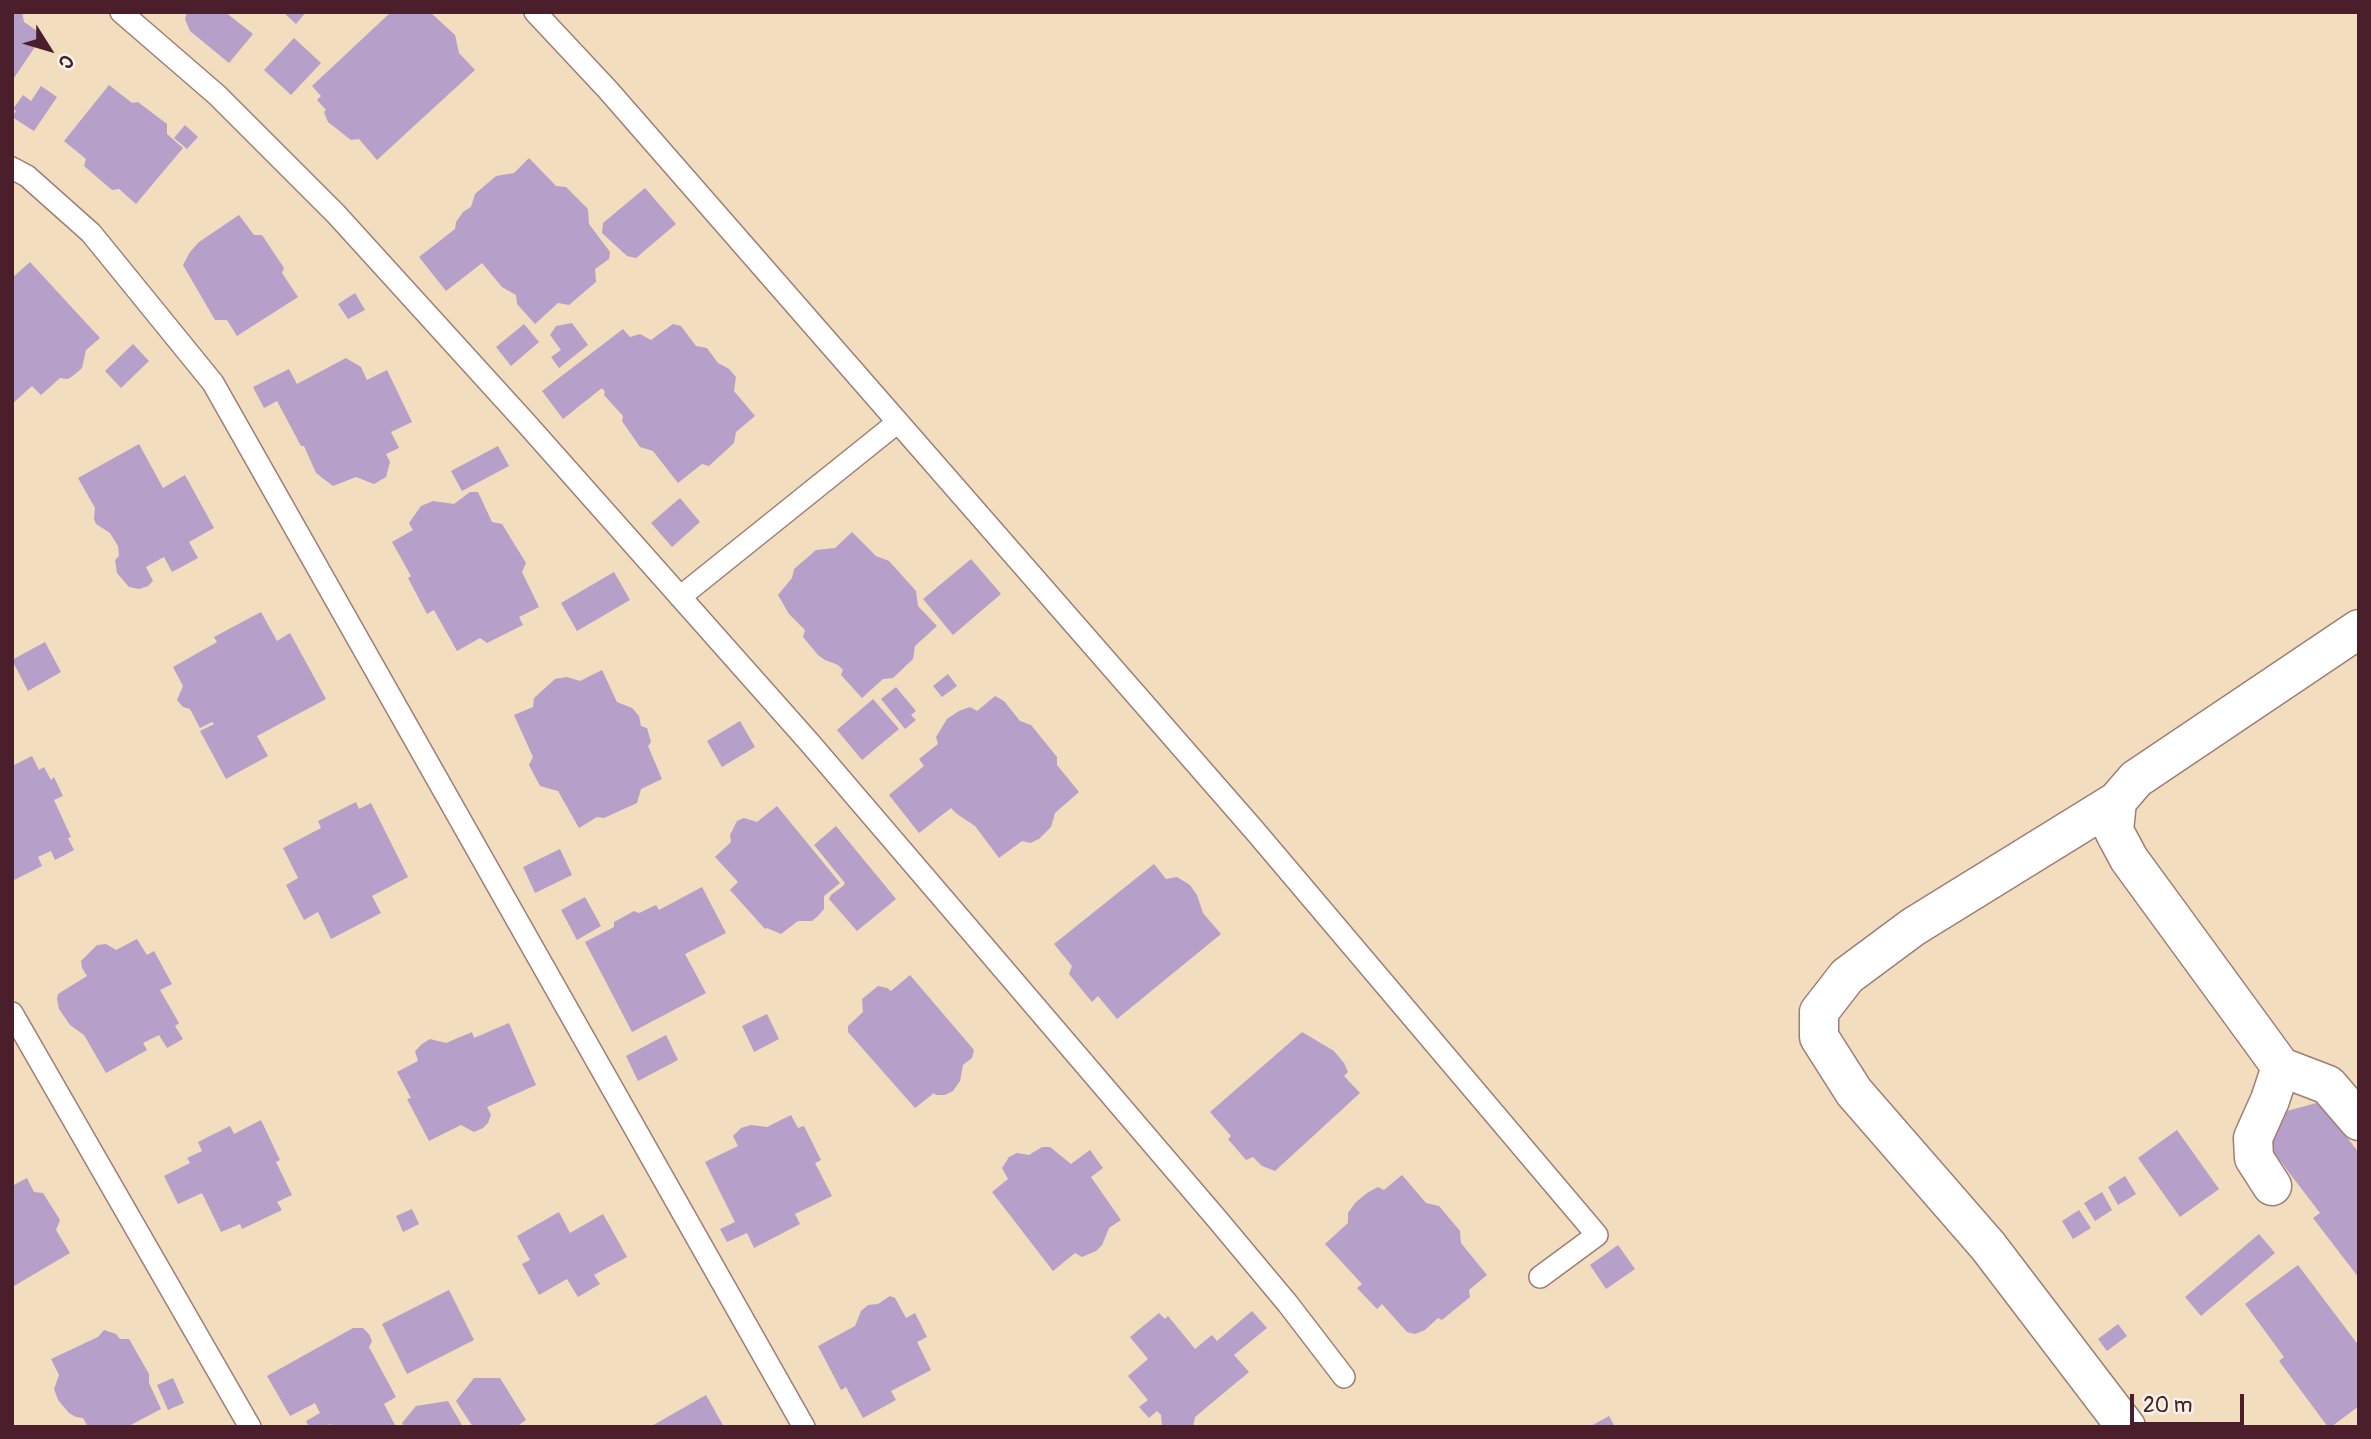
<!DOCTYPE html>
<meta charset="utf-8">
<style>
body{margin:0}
#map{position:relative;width:2371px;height:1439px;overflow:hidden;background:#f2ddbf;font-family:Pangolin,sans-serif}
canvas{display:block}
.frame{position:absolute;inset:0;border:14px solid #4a1f2b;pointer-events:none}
.north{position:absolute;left:14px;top:14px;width:70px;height:70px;-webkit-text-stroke:5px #f7f3e8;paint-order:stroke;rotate:127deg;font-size:19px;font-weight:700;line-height:28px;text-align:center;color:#4a1f2b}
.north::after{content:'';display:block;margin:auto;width:24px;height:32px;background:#4a1f2b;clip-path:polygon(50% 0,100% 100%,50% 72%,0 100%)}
.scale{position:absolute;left:2130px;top:1394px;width:114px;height:32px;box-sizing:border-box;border:4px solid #4a1f2b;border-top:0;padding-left:9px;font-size:21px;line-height:24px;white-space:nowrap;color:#4a1f2b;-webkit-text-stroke:5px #f7f3e8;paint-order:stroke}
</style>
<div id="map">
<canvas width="2371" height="1439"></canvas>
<div class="frame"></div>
<div class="north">С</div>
<div class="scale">20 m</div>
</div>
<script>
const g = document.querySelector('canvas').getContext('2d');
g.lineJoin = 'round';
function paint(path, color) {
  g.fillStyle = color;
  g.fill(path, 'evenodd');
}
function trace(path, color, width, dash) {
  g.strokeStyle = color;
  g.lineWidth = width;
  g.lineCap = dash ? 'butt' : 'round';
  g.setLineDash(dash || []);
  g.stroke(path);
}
const building = new Path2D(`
 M12 12H22L24 22 43 35 12 81Z
 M187 12H225L253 34 229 63 190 31 185 19Z
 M283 12H306L296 24Z
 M391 12 431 13 455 35 459 53 475 70 377 160 359 139 351 140 328 122 324 112 326 110 317 100 321 96 312 86Z
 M294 38 321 63 291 95 264 70Z
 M109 85 132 103 138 102 167 124V134L183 148 136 204 119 189 112 190 84 166 86 159 64 141Z
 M41 86 57 97 34 131 12 117 16 111 13 109 23 95 31 101Z
 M185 125 198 137 187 149 174 138Z
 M529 158 556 186 566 187 588 209 589 224 610 252 609 259 595 269 596 282 569 305 558 303 535 324 517 304 516 295 502 287 482 263 446 291 419 257 455 229 456 222 463 212 471 207 475 194 496 176 514 173Z
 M645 188 676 224 636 258 627 256 602 233 603 223Z
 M239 215 254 235H262L284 268 282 273 298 297 237 336 227 320H215L183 265 190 252 199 242Z
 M30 262 100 338 86 350 82 368 74 375 68 379 60 378 41 395 32 386 12 404V278Z
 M355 293 365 310 348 319 338 304Z
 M572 323 588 345 559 368 551 357 561 350 550 335 556 326Z
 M524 324 539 342 511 366 496 347Z
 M673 324 681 326 696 346 707 348 718 363 729 369 736 377 734 391 755 416 736 432 734 443 709 466 702 464 678 483 653 451 640 447 622 421 623 416 604 395 605 392 602 388 563 419 542 391 623 329 630 337 640 334 651 340Z
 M133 344 149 361 121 388 105 371Z
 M346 358 361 367 367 380 387 370 412 422 391 432 399 448 386 454 390 462 386 477 374 484 356 477 333 486 316 473 304 446H301L277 401 264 408 253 387 289 369 297 384Z
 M139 444 163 488 185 475 214 528 189 542 198 558 172 572 164 557 146 567 153 581 148 586 139 589 129 587 117 573 115 560 119 556 118 546 110 533 96 524 94 519 95 508 78 478Z
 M498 446 509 466 462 491 451 471Z
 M470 492H478L492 522 502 524 526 563 522 572 539 607 519 617 523 625 487 643 480 638 457 651 434 610 427 614 408 578 411 576 392 542 413 530 409 523 421 506 433 501 454 504Z
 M680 498 700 522 672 547 651 523Z
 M852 532 876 556 889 561 916 591 918 606 937 626 915 646 913 659 893 678 883 679 862 698 841 675 843 670 838 665 825 660 818 655 803 637 805 630 789 614 778 595 792 578 794 569 816 550 835 548Z
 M971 559 1001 594 953 635 923 599Z
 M614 572 630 600 577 631 561 603Z
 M261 612 277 641 290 633 326 699 257 736 268 756 226 779 200 731 214 724 212 722 200 728 190 709 183 707 177 700 183 686 173 667 217 642 214 637Z
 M45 642 61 672 28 691 12 660Z
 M602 670 617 702 632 708 639 716 641 726 647 728 651 742 648 746 662 779 641 789 637 803 604 818 597 817 579 828 558 791 540 786 529 765 533 757 514 715 533 707 534 698 555 679 567 677 580 681Z
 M948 674 957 686 942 697 933 686Z
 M896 687 916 711 911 715 916 720 905 729 881 699Z
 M995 696 1004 701 1020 721 1031 725 1057 757V765L1079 792 1055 813 1051 827 1039 839 1030 843 1022 841 999 858 975 826 957 814 951 808 919 833 889 795 924 766 919 759 938 744 936 737 947 719 959 711 970 707 977 711Z
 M873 699 899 729 862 760 837 730Z
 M740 721 755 747 722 767 707 741Z
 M32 756 39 770 44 767 51 780 54 777 63 796 54 800 71 837 68 838 74 850 55 860 51 851 38 857 42 866 12 881V766Z
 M356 802 359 809 371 803 408 877 372 896 381 913 331 939 318 912 304 920 286 885 298 878 283 848 321 828 318 821Z
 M777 806 840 883 824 896V909L818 916 812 921H798L781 934 767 928 765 929 730 890 738 882 715 857 731 842 730 835 737 821 744 818 757 822Z
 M836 826 896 899 857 931 829 899 831 895 843 886 845 883 814 845Z
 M560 849 572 875 535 893 523 867Z
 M1154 864 1166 879 1177 877 1190 885 1197 895 1203 913 1221 934 1117 1019 1098 996 1092 1002 1069 974 1072 966 1054 944Z
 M702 887 726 933 685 954 706 993 632 1032 585 942 614 927V922L634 911 639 913 656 905 659 910Z
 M585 897 601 926 577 940 561 910Z
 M137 939 147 955 154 951 172 984 160 990 179 1023 175 1026 183 1039 167 1048 159 1035 143 1043 147 1050 106 1073 84 1035 70 1025 59 1009 57 999 58 994 87 976 82 968 81 961 97 945 106 944 116 950Z
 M910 975 974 1050 972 1058 963 1065 960 1081 953 1091 945 1095H936L934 1093 915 1108 848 1032V1026L863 1012 862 999 878 986 887 988 891 991Z
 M767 1014 779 1039 754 1052 742 1026Z
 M509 1023 536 1085 487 1107 491 1115 488 1123 483 1128 474 1132 461 1125 429 1141 407 1099 411 1098 397 1072 418 1061 415 1051 422 1044 430 1039 446 1043 472 1032 474 1038Z
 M1302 1032 1334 1051 1344 1063 1348 1072 1344 1076 1360 1093 1275 1171 1262 1166 1253 1157 1246 1160 1228 1139 1231 1136 1210 1112Z
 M666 1035 678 1060 638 1081 626 1056Z
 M2320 1102 2359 1153V1278L2313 1218 2320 1213 2265 1141 2283 1112Z
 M791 1115 798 1128 804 1126 821 1160 815 1163 832 1196 795 1214 800 1224 754 1248 747 1233 727 1242 720 1229 735 1222 705 1162 738 1146 733 1136 741 1128 751 1125 767 1127Z
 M261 1120 280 1160 276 1162 292 1195 277 1202 282 1210 242 1229 240 1224 221 1232 202 1193 178 1204 164 1176 190 1163 187 1158 202 1151 198 1142 230 1126 234 1134Z
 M2177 1130 2219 1189 2180 1217 2138 1158Z
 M1042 1147H1050L1071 1164 1090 1150 1103 1168 1091 1177 1121 1220 1109 1228 1102 1245 1096 1251 1082 1257 1075 1253 1053 1271 992 1192 1008 1179 1002 1168 1009 1157 1017 1153 1029 1155Z
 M1402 1175 1426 1203 1439 1206 1460 1231 1461 1243 1487 1275 1469 1290 1470 1297 1442 1320 1438 1318 1425 1330 1415 1334 1407 1332 1382 1304 1377 1309 1357 1288 1362 1284 1325 1244 1348 1223V1213L1355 1203 1367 1193 1378 1187 1384 1190Z
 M2125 1176 2136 1194 2118 1205 2108 1187Z
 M27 1178 34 1192 43 1193 60 1220 56 1230 70 1253 14 1286 12 1282V1186Z
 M2102 1192 2112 1210 2095 1221 2084 1203Z
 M412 1209 419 1224 403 1232 396 1216Z
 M2079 1210 2091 1228 2073 1239 2062 1221Z
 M559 1212 570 1233 603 1214 627 1257 594 1275 600 1284 578 1297 567 1279 539 1295 522 1264 530 1260 517 1236Z
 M2259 1234 2275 1253 2201 1316 2185 1297Z
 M1618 1245 1635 1269 1606 1289 1590 1265Z
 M2298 1265 2359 1346V1406L2331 1427H2328L2279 1361 2284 1357 2245 1304Z
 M449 1290 474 1340 407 1374 382 1324Z
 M890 1296 895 1298 906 1318 915 1313 927 1337 917 1342 931 1370 891 1391 896 1400 863 1418 846 1387 841 1390 818 1346 855 1326 861 1311 868 1305 878 1304Z
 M1252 1311 1267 1328 1234 1355 1249 1372 1195 1417 1193 1427H1162L1161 1415 1157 1411 1149 1418 1139 1407 1148 1400 1128 1376 1148 1359 1130 1337 1159 1313 1165 1319 1168 1316 1195 1349 1212 1335 1217 1341Z
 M2118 1324 2127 1336 2107 1351 2098 1339Z
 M353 1328H363L369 1334 372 1341 369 1347 396 1397 384 1404 396 1427H332L330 1424 325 1427H309L306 1421 320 1413 315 1403 290 1416 267 1376Z
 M104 1330 116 1334 120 1339H129L149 1374V1383L161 1409 127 1427H88L83 1418 76 1417 69 1413 58 1400 54 1389 59 1375 51 1359 98 1337Z
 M173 1378 184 1403 168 1410 157 1385Z
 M474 1378H500L526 1420 516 1427H473L456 1401Z
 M706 1395 724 1427H650Z
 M448 1401 463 1427H404L402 1423 416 1406Z
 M1609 1416 1615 1427H1589Z`);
const service = new Path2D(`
 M121 12 217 95 336 214 526 423 809 742 952 909 1217 1219 1288 1304 1344 1377
 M535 12 608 90 1255 831 1597 1235 1540 1277
 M12 168 27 176 91 233 213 383 804 1427
 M680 597 898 422
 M12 1013 250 1427`);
const minor = new Path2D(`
 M2117 801 1913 927 1847 976 1819 1012V1037L1854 1092 1988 1246 2126 1427
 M2281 1067 2328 1085 2359 1121
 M2272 1186 2254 1158 2253 1138 2270 1100 2281 1067 2129 859 2114 831 2117 801 2136 779 2359 629`);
paint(building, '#b69fc8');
trace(service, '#9e7e75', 24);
trace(minor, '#9e7e75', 41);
trace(service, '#fff', 21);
trace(minor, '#fff', 38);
</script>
